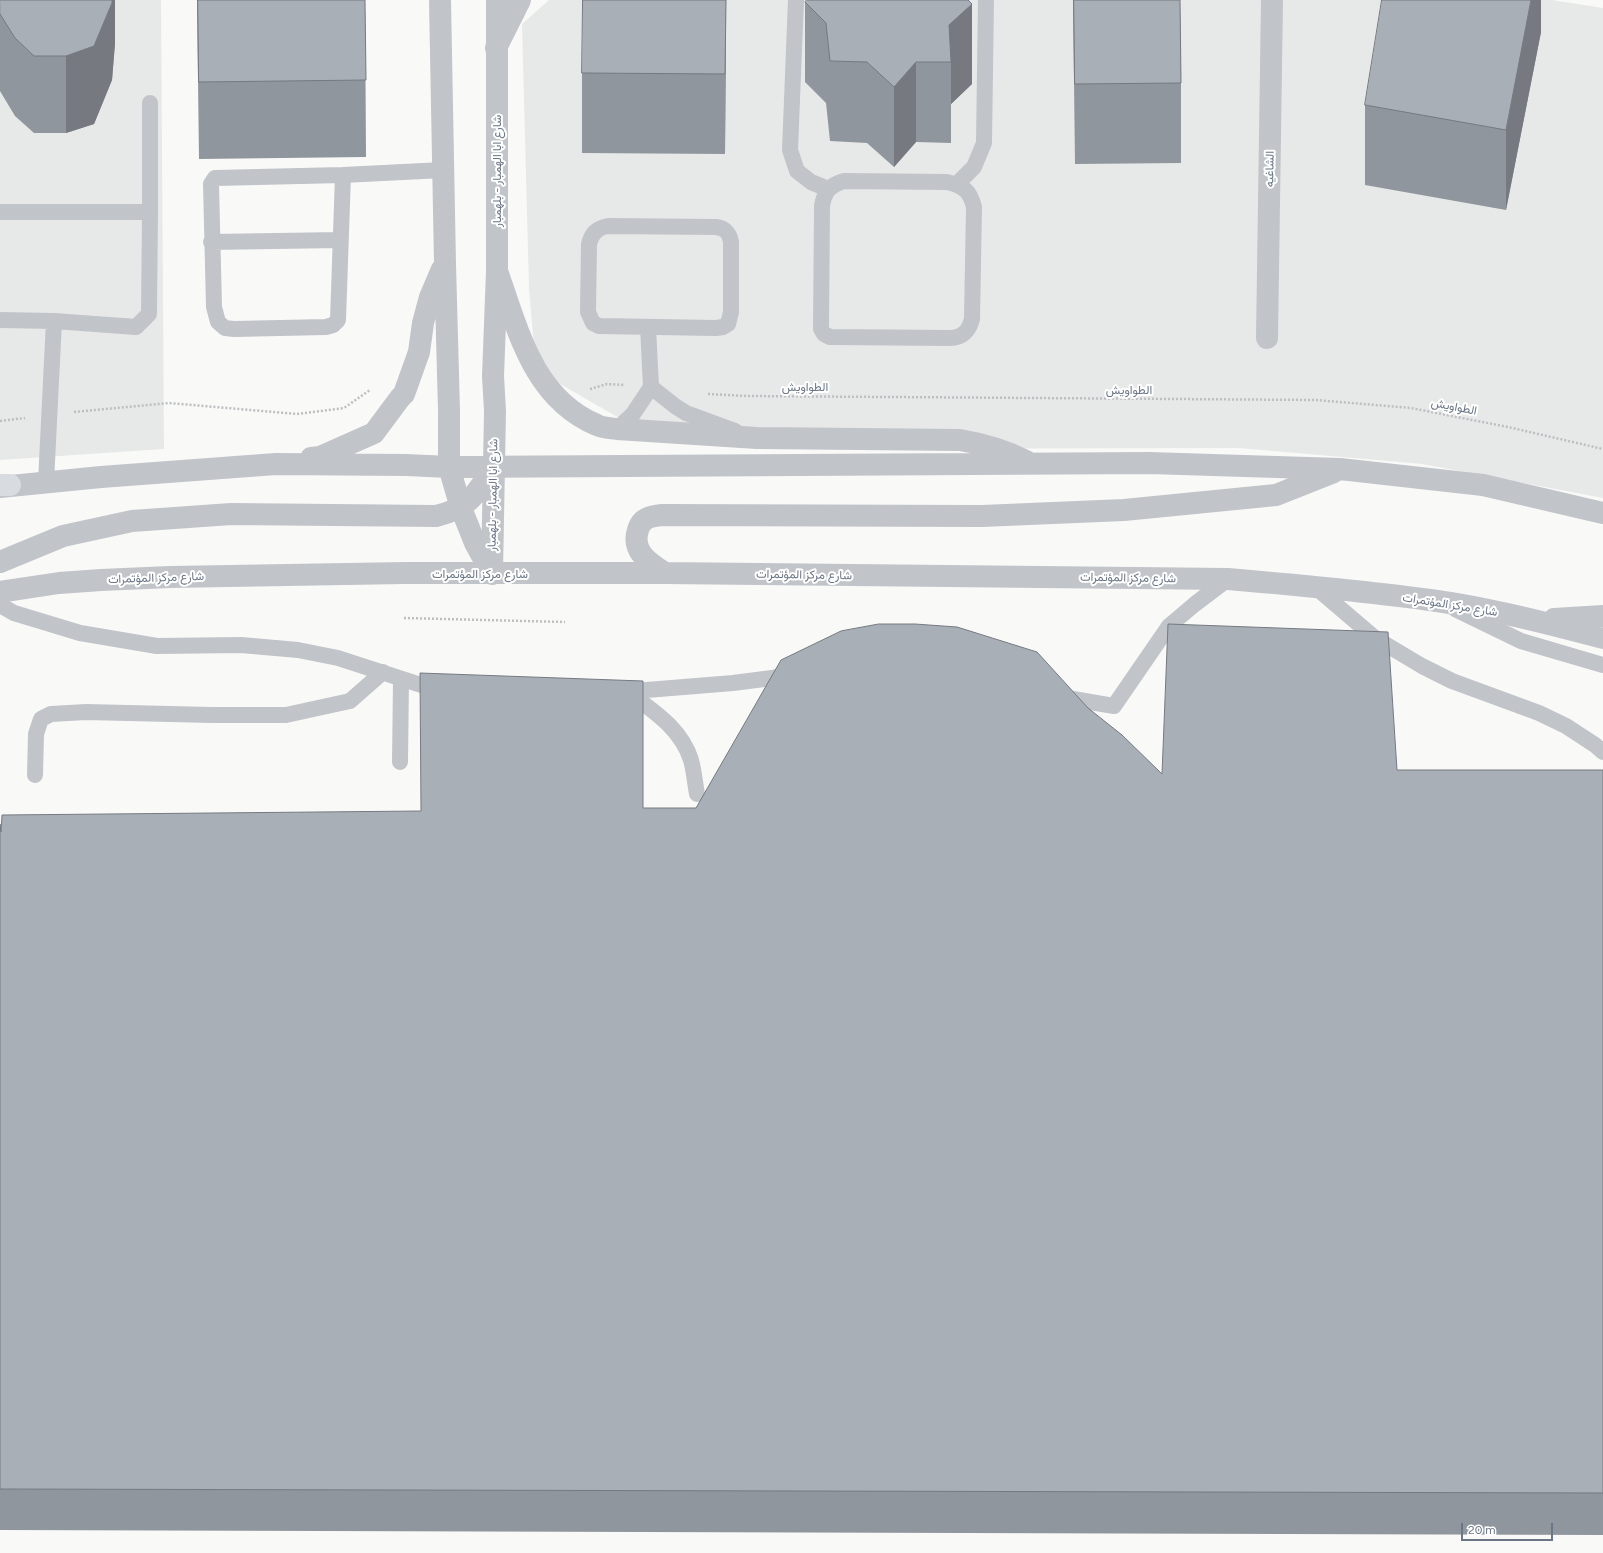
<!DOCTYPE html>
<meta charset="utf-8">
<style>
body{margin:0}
#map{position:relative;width:1603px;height:1553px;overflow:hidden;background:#f9faf8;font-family:Figtree,sans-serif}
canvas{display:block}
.scale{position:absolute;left:1461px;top:1523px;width:92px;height:18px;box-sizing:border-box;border:2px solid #6a7687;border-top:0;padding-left:5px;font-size:12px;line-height:14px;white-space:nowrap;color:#6a7687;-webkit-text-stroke:3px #fff;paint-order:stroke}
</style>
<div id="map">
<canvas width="1603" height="1553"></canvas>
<div class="scale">20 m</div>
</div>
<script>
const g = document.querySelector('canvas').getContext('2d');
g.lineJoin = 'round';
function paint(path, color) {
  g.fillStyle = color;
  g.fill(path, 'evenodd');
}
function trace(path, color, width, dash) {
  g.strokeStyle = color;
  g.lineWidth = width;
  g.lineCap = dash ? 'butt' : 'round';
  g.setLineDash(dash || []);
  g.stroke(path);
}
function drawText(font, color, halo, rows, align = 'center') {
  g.font = font + ' Figtree,Vazirmatn,sans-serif';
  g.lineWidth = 4;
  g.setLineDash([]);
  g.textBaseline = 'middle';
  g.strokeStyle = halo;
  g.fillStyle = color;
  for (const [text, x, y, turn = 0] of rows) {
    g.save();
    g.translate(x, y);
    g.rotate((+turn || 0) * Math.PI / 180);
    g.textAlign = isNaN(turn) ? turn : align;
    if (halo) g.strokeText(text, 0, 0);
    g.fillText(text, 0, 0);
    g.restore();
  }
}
const built = new Path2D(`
 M0 0H161L164 449 0 460Z
 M549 0H1552L1603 8V498L1422 464 1239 448 830 449 619 418 536 370 529 289 522 24Z`);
const path = new Path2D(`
 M590 389 607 384 624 385
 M708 394 747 396 1316 400 1411 408 1508 427 1603 449
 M74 412 169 403 297 414 344 408 370 390
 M0 421 25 418
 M404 618 565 622`);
const service = new Path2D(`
 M796 0 790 150 797 171 811 182 828 189
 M150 103V212
 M343 175 338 320 333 325 326 327 234 329 225 328 218 322 214 307 211 184 215 178 343 175 443 170
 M844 181 947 182C964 186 970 191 974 207L972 319C969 331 963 337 951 338L830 337 824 334 821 329 822 206C824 192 830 185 844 181Z
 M957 184 974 167 984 143 986 0
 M0 212H150L149 314 136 327 54 321 0 320
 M608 226 716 227C725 228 729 232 731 242V312L728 324 723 327 716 328 599 326 593 323 588 312 589 244C592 233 597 228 608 226Z
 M211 242 340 240
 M651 387 675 406 686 413 735 431
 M617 429 633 414 651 387 648 327
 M46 482 54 321
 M1314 586 1375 638 1422 666 1452 681 1539 713 1566 726 1595 745 1603 752
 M0 605 14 613 80 633 157 646 241 645 298 650 338 658 421 685 441 688
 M1455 609 1521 641 1603 665
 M622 692 733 683 772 678 791 674
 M628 692C653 711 681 728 691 760 694 771 695 783 697 794
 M1061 697 1114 706 1169 626 1195 604 1228 579
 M400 762 401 679
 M35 775 36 734 41 719 51 714 86 712 212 715H286L350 701 383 672`);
const minor = new Path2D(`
 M496 48 520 0
 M1267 338 1272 0`);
const tertiary = new Path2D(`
 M440 0 445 264 449 410V467L461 508 475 543 492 574
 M497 271C518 330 533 398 597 425 603 428 611 428 617 429L757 438 960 440C984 444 1005 450 1026 461
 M311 458 320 457 374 433 400 398 404 394 419 352 423 323 430 297 442 269
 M0 487 101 477 276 464 406 465 449 467 1149 463 1340 469 1483 485 1603 513
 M0 562 63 536 132 521 231 514 436 516C470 508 476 494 494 466
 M492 573 495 411 493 376 497 271V0
 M665 573C649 563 631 551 638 530 641 518 651 516 662 515L982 516 1124 510 1276 495 1334 472
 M0 592 59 583 101 580 170 577 405 573H665L1228 579C1298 585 1367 591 1437 601 1493 609 1548 623 1603 638
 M1554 619 1603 616`);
const secondary = new Path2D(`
 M0 485H10`);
const wall = new Path2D(`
 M0 0H115V43L112 80 94 124 66 133H34L15 116 0 91Z
 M197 0H365L366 157 199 159Z
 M726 0 725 154 582 153V73Z
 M968 0 972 84 951 104V143L916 142 894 167 867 143 830 141 826 103 805 82V2Z
 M1073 0H1180L1181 83V163L1075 164Z
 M1541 0V32L1506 210 1365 185V105Z
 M1088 708 1162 774 1397 770H1603V1535L0 1530V824L1 832 643 808H696Z`);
const shadedWall = new Path2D(`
 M112 0H115V43L112 80 94 124 66 133V56Z
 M726 0 725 154V74Z
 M1531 0H1541V32L1506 210V130Z
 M972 4V84L951 104V62L949 25Z
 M916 62V142L894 167V87Z`);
const building = new Path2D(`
 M0 0H112V3L94 46 66 56H34L15 38 0 14Z
 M198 0H365L366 80 199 82Z
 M583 0H726L725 74 582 73Z
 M807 0H968L972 4 949 25 951 62H916L894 87 867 62 830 61 826 23 805 2Z
 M1074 0H1180L1181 83 1075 84Z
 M1382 0H1531L1506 130 1365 105Z
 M879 624H915L957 627 1037 652 1088 708 1122 735 1162 774 1168 624 1388 632 1397 770H1603V1493L0 1489V824L1 832 2 815 421 811 420 673 643 681V808H696L781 660 841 631Z`);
const streetNames = [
 ["الشاغيه",1270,169,-89],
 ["شارع ابا الهمبار - بلهمبار",497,171,-90],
 ["الطواويش",805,387],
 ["الطواويش",1129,390],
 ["الطواويش",1454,407,11],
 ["شارع ابا الهمبار - بلهمبار",493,495,-89],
 ["شارع مركز المؤتمرات",480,574],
 ["شارع مركز المؤتمرات",804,575,1],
 ["شارع مركز المؤتمرات",156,578,-2],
 ["شارع مركز المؤتمرات",1128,578,1],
 ["شارع مركز المؤتمرات",1450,605,9]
];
paint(built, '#e7e9e9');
trace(path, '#bcbec1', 2.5, [2, 2]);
trace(service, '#c1c4c9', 16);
trace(minor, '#c1c4c9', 22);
trace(tertiary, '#c1c4c9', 22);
trace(secondary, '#d8dbdf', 22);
paint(wall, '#90969d');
paint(shadedWall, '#767a80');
paint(building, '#a8afb7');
trace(building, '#767a80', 1);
drawText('12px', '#6a7687', '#fff', streetNames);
</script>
